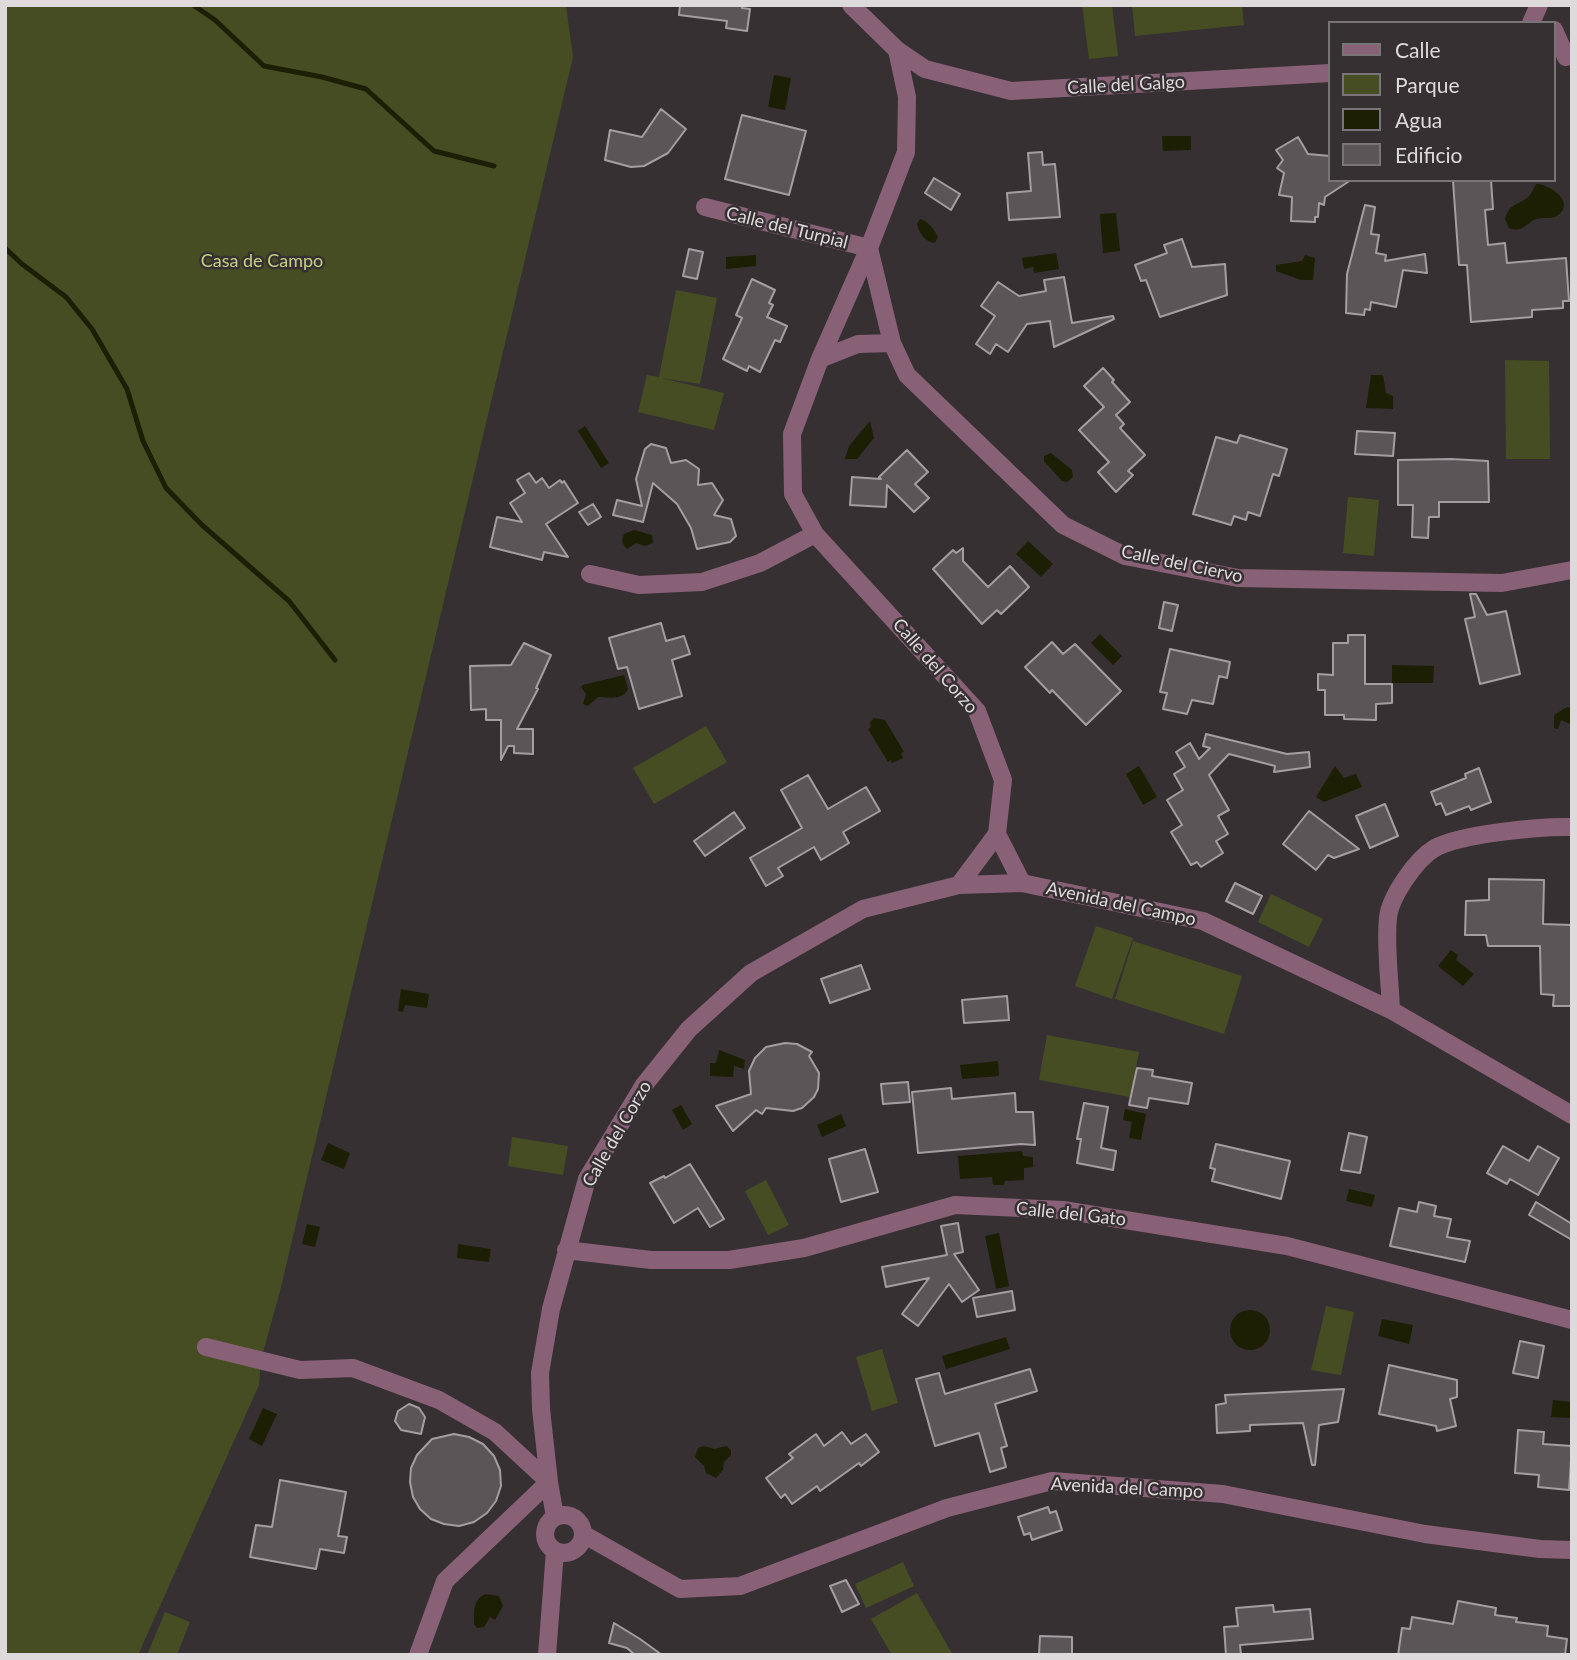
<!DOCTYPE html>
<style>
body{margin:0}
#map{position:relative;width:1577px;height:1660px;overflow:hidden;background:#363033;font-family:Lato,sans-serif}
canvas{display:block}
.frame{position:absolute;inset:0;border:7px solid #dedadc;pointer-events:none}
.legend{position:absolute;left:1328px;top:21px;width:228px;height:161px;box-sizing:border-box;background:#363033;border:2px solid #797477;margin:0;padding:9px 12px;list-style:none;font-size:21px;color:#dedadc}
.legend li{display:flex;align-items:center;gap:14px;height:35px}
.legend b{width:35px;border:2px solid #797477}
</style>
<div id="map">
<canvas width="1577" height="1660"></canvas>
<div class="frame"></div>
<ul class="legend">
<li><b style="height:9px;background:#896177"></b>Calle</li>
<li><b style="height:19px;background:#474d23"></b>Parque</li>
<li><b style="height:19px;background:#1c1f04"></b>Agua</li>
<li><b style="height:19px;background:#5b5558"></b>Edificio</li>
</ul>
</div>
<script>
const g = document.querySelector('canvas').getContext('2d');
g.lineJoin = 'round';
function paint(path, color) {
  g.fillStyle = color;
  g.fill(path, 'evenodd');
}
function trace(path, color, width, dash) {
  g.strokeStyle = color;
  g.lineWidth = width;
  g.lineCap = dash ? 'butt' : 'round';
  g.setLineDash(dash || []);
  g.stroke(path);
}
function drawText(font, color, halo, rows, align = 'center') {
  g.font = font + ' Lato,sans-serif';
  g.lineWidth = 5;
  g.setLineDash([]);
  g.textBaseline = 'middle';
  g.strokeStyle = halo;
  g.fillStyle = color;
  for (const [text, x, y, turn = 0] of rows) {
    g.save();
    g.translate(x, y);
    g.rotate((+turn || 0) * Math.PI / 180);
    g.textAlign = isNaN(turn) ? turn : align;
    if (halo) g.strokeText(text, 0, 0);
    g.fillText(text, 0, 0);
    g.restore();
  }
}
const green = new Path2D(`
 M5 5H566L573 57 280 1291 261 1360 259 1385 138 1655H5Z
 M1082 5H1112L1118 56 1089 59Z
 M1132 5H1242L1244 25 1135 36Z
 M676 290 717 298 700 384 661 378 724 393 714 430 638 412 647 375 659 377Z
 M1505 360 1549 361 1550 459H1506Z
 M1348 497 1379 500 1374 556 1343 553Z
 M706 726 727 762 654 804 633 768Z
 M1271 894 1323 919 1309 947 1258 922Z
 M1096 926 1133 938 1112 999 1075 986Z
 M1133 941 1242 976 1224 1034 1115 999Z
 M1047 1035 1139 1052 1130 1097 1039 1080Z
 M512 1137 568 1146 563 1175 508 1166Z
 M766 1180 789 1225 768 1235 745 1191Z
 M1326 1306 1354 1312 1341 1375 1311 1370Z
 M882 1349 898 1403 872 1411 856 1357Z
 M903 1562 914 1586 866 1608 855 1584Z
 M917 1593 953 1655H892L871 1619Z
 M165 1612 190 1622 177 1655H147Z`);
const water = new Path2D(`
 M774 75 791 78 785 110 768 107Z
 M1191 136V150L1163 151 1162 136Z
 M1536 184C1550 184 1577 203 1557 216 1550 220 1542 216 1534 220 1525 225 1521 233 1509 228L1505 219C1510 201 1520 206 1530 195 1532 192 1534 188 1536 184Z
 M1116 213 1120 251 1103 253 1100 214Z
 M920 219C927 220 935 230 938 237L935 243C925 242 919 233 917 224Z
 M1056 253 1059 269 1034 273 1033 267 1024 269 1022 258Z
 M756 255V266L726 269V257Z
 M1305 255 1315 258 1313 280H1301L1276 271V265L1302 261Z
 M1371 375H1383L1386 393 1393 396V409L1366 408Z
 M870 421 874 438 857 459H845L849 446Z
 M585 426 609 463 601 468 578 431Z
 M1051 453 1072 470 1073 477 1067 482 1062 481 1044 461V456Z
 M634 530 652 535 653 543 645 546 636 543 627 549C622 544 621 541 624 534Z
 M1028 541 1053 564 1041 577 1016 554Z
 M1100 634 1122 656 1113 665 1091 643Z
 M1392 665 1434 666 1433 683H1392Z
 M624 675 628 689C622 701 609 697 598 697L588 706 583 704 586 694 581 687 583 685Z
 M1567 707 1572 708V725L1561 720 1558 729 1554 728V715Z
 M874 718 885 720 904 752 901 753 903 758 892 763 891 760 888 762 868 729 871 727 870 722Z
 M1139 766 1157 797 1143 805 1126 774Z
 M1335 766 1344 778 1356 774 1362 787 1324 802 1316 797Z
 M1451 950 1458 955 1456 960 1474 974 1463 986 1438 966Z
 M401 989 429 994 427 1008 405 1005 403 1012 398 1011Z
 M719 1050 745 1060 744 1069 734 1066 733 1077 710 1076V1063H716Z
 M998 1061 999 1076 962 1079 960 1065Z
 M681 1105 692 1124 683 1130 672 1110Z
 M1125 1109 1146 1114 1141 1140 1129 1138 1132 1122 1123 1120Z
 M841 1114 846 1126 822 1137 817 1125Z
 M328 1143 350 1153 344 1169 321 1160Z
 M1022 1151 1023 1156 1033 1157V1167L1024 1168V1180L1005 1181 1004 1185H993L992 1177 960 1179 958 1156Z
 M1349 1189 1375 1195 1372 1207 1346 1201Z
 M307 1224 320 1227 315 1247 302 1244Z
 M999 1233 1009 1286 996 1289 985 1236Z
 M458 1244 491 1249 489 1262 457 1258Z
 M1230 1330a20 20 0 1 1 40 0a20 20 0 1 1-40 0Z
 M1382 1319 1413 1325 1409 1344 1378 1336Z
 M1006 1337 1010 1349 946 1369 942 1356Z
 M1553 1400 1572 1402V1418L1551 1417Z
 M263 1408 277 1414 262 1446 249 1439Z
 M704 1446 714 1449 726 1446 731 1450V1455L724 1462 723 1470 716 1478 706 1473 704 1466 695 1457 698 1448Z
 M485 1594 499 1596 503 1606 495 1620 490 1617 484 1627 477 1628 474 1624C474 1611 473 1600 485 1594Z`);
const stream = new Path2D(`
 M193 5 215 20 264 66 322 77 366 89 434 151 494 166
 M5 248 22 264 66 297 92 329 127 389 143 441 166 488 202 525 289 601 335 660`);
const building = new Path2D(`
 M680 5H742V8L750 9 747 31 726 28 727 21 679 15Z
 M661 109 686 129 668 153 644 166 631 167 605 160 610 130 642 137Z
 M742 115 806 131 789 195 725 179Z
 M1298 137 1308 154 1330 156V180H1351L1325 197 1324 205 1319 203 1318 217H1315V222L1291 221 1292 197 1279 195 1284 173 1277 168 1283 160 1276 150Z
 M1042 152 1043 165 1055 164 1060 217 1009 220 1007 193 1031 191 1028 153Z
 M934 178 960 194 951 210 925 193Z
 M1491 180 1493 209 1485 210 1488 245 1505 243 1507 263 1566 258 1569 301H1563V308L1532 310V317L1471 322 1467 265H1459L1453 181Z
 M1365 205 1375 207 1371 234 1379 235 1376 253 1386 255 1385 261 1425 254 1427 273 1403 270 1396 307 1371 302 1370 310 1365 309 1364 315 1346 313 1347 274Z
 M1182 239 1192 267 1225 264 1227 295 1160 317 1146 280 1141 281 1135 265 1167 253 1164 245Z
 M689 249 703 252 697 279 683 276Z
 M1064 277 1072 323 1113 316 1114 319 1054 347 1050 321 1027 324 1008 352 996 344 990 354 976 344 995 316 981 306 998 282 1019 296 1046 291 1044 280Z
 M752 279 775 290 769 303 773 305 767 317 787 326 780 342 775 340 760 372 749 366 747 371 723 359 742 318 736 315Z
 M1103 368 1114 380 1112 382 1130 402 1116 415 1124 424 1120 428 1145 455 1128 471 1133 475 1116 492 1098 472 1109 462 1079 430 1104 407 1084 386Z
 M1357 431 1395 433 1393 456 1355 454Z
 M1240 435 1287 449 1279 476 1273 474 1260 516 1248 512 1246 520 1234 516 1231 525 1193 514 1216 437 1237 443Z
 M651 444 666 448 671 463 686 460 699 469 698 485 712 483 723 500 714 515 731 519 736 536 730 542 697 549 691 528 677 504 653 483 643 522 613 515 617 500 642 506 636 479 645 449Z
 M907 450 928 472 915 484 929 498 914 512 887 485 886 507 850 505 852 477 881 479 879 477Z
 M1451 459 1488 461 1489 502H1439V517H1429L1428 538 1412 537 1413 505H1398V460Z
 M529 473 536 483 542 478 549 488 560 480 562 483 564 481 578 503 546 524 568 557 544 552 542 560 490 547 497 517 522 522 510 503 525 493 517 480Z
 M593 504 601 517 588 525 579 512Z
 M963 548V561L988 587 1010 566 1029 587 1001 614 997 610 982 624 933 569 953 550 956 553Z
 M1470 594H1476L1487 615 1506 611 1520 674 1480 684 1465 619 1475 617Z
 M1164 602 1178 605 1172 631 1159 628Z
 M661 623 666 641 684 636 690 654 672 660 682 696 639 709 627 667 618 669 609 638Z
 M1348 635H1365V684H1392V703L1376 704V720L1344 719V715H1325V690H1318V674L1333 675V643H1348Z
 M1052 642 1063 654 1075 644 1121 691 1086 725 1052 690 1050 693 1025 667Z
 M524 643 551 655 536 688 538 689 517 729H533V754L514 753V746H508L501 760V720H486V709L471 710 470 666 511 665Z
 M1170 649 1230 662 1227 678 1219 676 1213 704 1192 700 1187 714 1163 709 1167 693 1160 692Z
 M1206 734 1287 754 1309 752 1310 767 1274 772 1275 766 1229 754 1209 775 1229 810 1218 816 1228 834 1216 841 1223 853 1201 867 1197 862 1191 865 1171 832 1182 825 1167 800 1183 790 1174 774 1185 767 1176 752 1190 743 1199 759 1210 748 1203 746Z
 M1479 768 1491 802 1471 810 1469 806 1446 815 1441 803 1436 805 1431 792 1466 778 1465 774Z
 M808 775 828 809 866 787 880 811 843 832 849 843 821 860 814 847 778 868 783 876 766 886 750 858 802 828 781 790Z
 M1385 804 1398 836 1370 848 1356 816Z
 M1309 811 1359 849 1334 858 1328 855 1316 870 1283 844Z
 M734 812 745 828 705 856 694 841Z
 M1489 879 1544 880 1543 924 1572 925V1006H1553L1554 995 1541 994 1540 946H1488L1486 935H1465L1466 901 1489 900Z
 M1235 883 1262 896 1253 914 1226 901Z
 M861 965 870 989 830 1003 821 979Z
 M1007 996 1009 1020 964 1023 962 1000Z
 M785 1043 797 1044 812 1052 809 1056 819 1073 818 1089 814 1097 802 1108 793 1111 766 1108 762 1114 756 1110 733 1131 716 1106 751 1094 749 1071 755 1058 766 1047Z
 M1137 1068 1153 1070 1152 1076 1192 1083 1188 1104 1149 1098 1147 1108 1129 1105Z
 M908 1082 910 1102 883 1104 881 1084Z
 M951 1088 952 1099 1015 1093 1016 1112H1033L1035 1145 1021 1144 918 1153 912 1092Z
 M1084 1103 1108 1107 1101 1148 1116 1151 1113 1170 1077 1163 1081 1139H1077Z
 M1349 1133 1367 1137 1360 1173 1341 1170Z
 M1216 1144 1290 1161 1281 1199 1212 1181 1215 1169 1210 1168Z
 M1503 1146 1529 1161 1538 1146 1559 1158 1538 1195 1510 1179 1507 1184 1487 1173Z
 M865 1149 878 1192 841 1202 829 1159Z
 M690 1164 724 1219 710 1227 698 1208 674 1223 650 1183 664 1176 665 1178Z
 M1419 1202 1436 1206 1434 1216 1451 1219 1447 1237 1470 1241 1465 1262 1390 1246 1399 1208 1417 1212Z
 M1536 1202 1572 1224V1240L1529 1215Z
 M958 1223 963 1252 954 1254 979 1290 962 1302 949 1284 918 1326 902 1314 929 1278 886 1287 882 1267 947 1255 941 1226Z
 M1012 1291 1015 1310 977 1317 973 1298Z
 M1520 1341 1544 1346 1538 1378 1513 1373Z
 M1389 1365 1457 1380V1397L1450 1399 1456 1426 1437 1431 1436 1426 1379 1414Z
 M1030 1369 1037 1391 995 1404 1007 1446 1001 1448 1006 1467 990 1472 979 1433 935 1446 916 1379 939 1373 945 1394Z
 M1344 1389 1338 1422 1319 1425 1315 1465H1312L1303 1423 1250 1425V1431L1217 1433 1216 1405 1226 1403 1225 1395Z
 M409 1404 419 1408 425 1417 421 1434 401 1430 395 1421 398 1411Z
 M1518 1430 1544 1432 1543 1444 1572 1446 1569 1490 1538 1487 1539 1475 1515 1473Z
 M842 1432 851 1444 866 1434 879 1452 861 1466 859 1463 820 1491 817 1486 792 1504 785 1494 781 1498 766 1478 793 1458 789 1454 816 1434 824 1446Z
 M454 1434 469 1437 483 1444 494 1456 500 1470 501 1486 496 1501 487 1513 474 1522 459 1526 444 1524 431 1519 420 1509 413 1497 410 1482 411 1468 417 1455 432 1439Z
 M280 1480 346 1492 338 1536 347 1537 344 1553 320 1549 316 1569 250 1557 256 1525 272 1527Z
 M1048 1507 1050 1513 1056 1511 1062 1530 1032 1540 1030 1533 1024 1535 1018 1517Z
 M846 1580 859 1604 842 1612 830 1586Z
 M1458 1601 1496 1608 1495 1615 1517 1618 1516 1622 1548 1626 1547 1636 1567 1639 1565 1655H1398L1402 1628 1410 1629 1412 1617 1453 1624Z
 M1273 1605 1274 1612 1310 1609 1313 1639 1240 1645 1241 1655H1226L1224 1627 1238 1626 1236 1608Z
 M614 1623 640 1639 662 1655H635L627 1648 609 1643Z
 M1040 1636 1072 1637V1655H1039Z`);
const minor = new Path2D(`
 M1531 23 1539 5
 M1554 30 1566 57
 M897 50 925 69 1011 91 1330 73
 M705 207 869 248 892 343 907 375 1063 525 1125 556 1238 578 1502 583 1572 570
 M820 359 858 344 892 343
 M590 574 639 585 702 582 760 563 815 534
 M997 834 1022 883
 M959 885 1022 883 1203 921 1391 1010 1572 1115
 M1391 1010C1390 981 1385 947 1388 918 1390 897 1416 859 1435 848 1461 834 1541 826 1572 827
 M566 1250 651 1260H729L804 1248 955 1205 1063 1210 1287 1246 1572 1320
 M206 1347 300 1370 353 1368 439 1400 495 1432 549 1482 445 1581 418 1655
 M545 1534a19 19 0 1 1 38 0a19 19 0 1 1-38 0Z
 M555 1517 549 1482 541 1409 540 1373 551 1309 587 1179 644 1085 689 1029 751 973 863 909 959 885 997 834 1003 780 977 711 815 534 793 494 792 434 820 359 869 248 906 152 907 97 897 50 851 5
 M583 1534 680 1589 740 1586 947 1508 1052 1481 1223 1494 1425 1534 1540 1549 1572 1550
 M547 1655 555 1551`);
const streetNames = [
 ["Calle del Galgo",1126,85,-3],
 ["Calle del Turpial",787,228,14],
 ["Calle del Ciervo",1182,564,12],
 ["Calle del Corzo",935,666,49],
 ["Avenida del Campo",1121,904,12],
 ["Calle del Corzo",617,1134,-60],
 ["Calle del Gato",1071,1214,6],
 ["Avenida del Campo",1127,1488,3]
];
const parkNames = [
 ["Casa de Campo",262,261]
];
paint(green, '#474d23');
paint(water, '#1c1f04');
trace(stream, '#1c1f04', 5);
paint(building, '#5b5558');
trace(building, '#a59da1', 2);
trace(minor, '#896177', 18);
drawText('18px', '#dedadc', '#363033', streetNames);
drawText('18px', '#c4d180', '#363033', parkNames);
</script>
